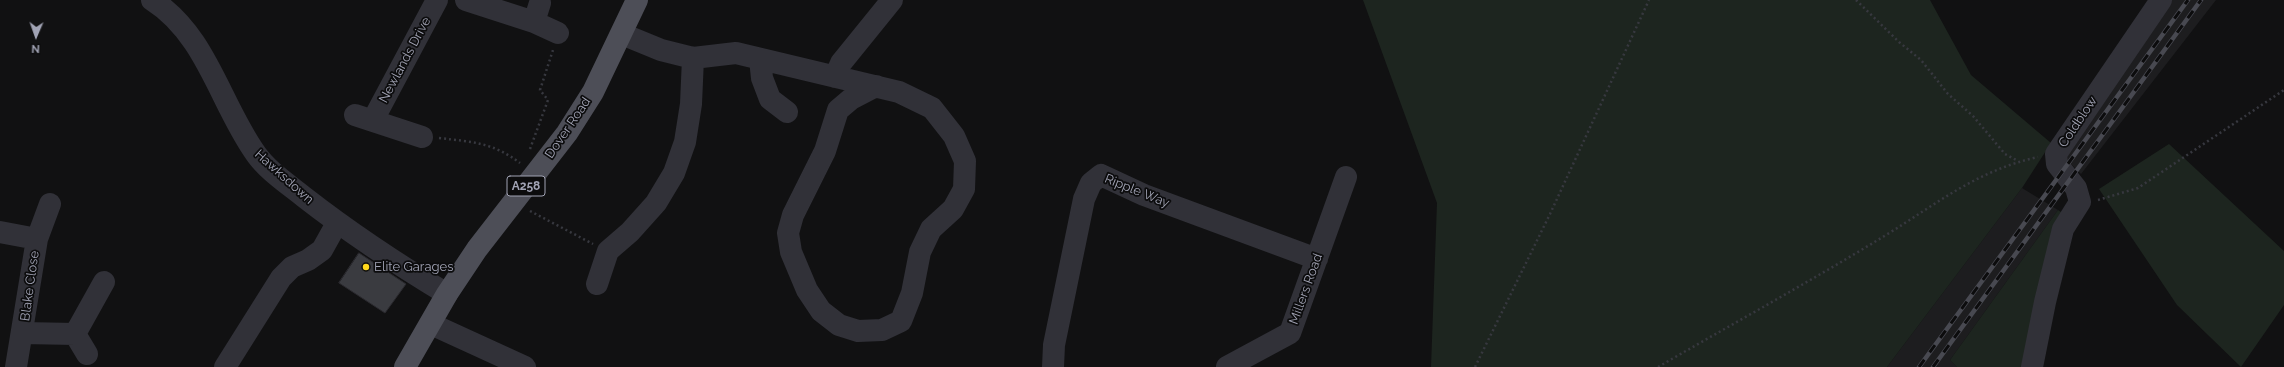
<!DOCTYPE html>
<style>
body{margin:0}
#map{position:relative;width:2284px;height:367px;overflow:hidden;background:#111112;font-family:Raleway,sans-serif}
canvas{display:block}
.north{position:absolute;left:16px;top:16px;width:40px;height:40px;-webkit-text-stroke:3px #0c0c0d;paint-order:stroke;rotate:182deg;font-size:11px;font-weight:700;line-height:16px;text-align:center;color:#a1a3b4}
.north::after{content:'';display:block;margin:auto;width:14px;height:18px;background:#a1a3b4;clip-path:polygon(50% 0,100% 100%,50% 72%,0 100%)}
</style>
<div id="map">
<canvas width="2284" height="367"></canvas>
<div class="north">N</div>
</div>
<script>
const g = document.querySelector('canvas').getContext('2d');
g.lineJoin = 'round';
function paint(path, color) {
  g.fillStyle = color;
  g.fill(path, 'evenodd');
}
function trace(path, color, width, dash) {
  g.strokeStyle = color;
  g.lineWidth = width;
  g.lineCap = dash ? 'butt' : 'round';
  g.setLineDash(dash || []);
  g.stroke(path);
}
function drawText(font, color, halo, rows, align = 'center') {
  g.font = font + ' Raleway,sans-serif';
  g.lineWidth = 3.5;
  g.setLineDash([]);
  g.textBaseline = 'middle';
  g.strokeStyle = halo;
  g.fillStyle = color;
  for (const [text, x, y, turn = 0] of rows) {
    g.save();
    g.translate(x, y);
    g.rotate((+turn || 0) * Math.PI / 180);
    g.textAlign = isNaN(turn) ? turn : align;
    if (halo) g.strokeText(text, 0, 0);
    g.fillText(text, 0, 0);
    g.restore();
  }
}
const built = new Path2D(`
 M2172 0H2216L2081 174 2062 155Z
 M2022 188 2058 210 1950 360 1957 367H1887Z`);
const green = new Path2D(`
 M1363 0H1930L1971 75 2051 143 2022 188 1887 367H1431L1437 203Z
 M2169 144 2284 251V305L2241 367 2177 305 2099 189Z
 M2058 210 2064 214 2026 367H1957L1950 360Z`);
const building = new Path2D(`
 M359 253 406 284 385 313 339 283Z`);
const path = new Path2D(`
 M1856 0 1899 42 1921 60 1948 94 1973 116 2005 154 2018 161
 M439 138C472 142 492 142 520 163
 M530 149 548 100 540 90 553 50
 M2098 200 2138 188 2284 90
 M530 211 593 244
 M1475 367 1550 214 1649 0
 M1658 367C1734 323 1811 281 1886 235 1938 203 1976 171 2038 157`);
const minor = new Path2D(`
 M152 0C207 35 220 104 256 154 268 171 288 184 304 197 349 232 397 264 447 294
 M466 0 534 22 558 33
 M534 22 540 3
 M622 34 661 50 693 58 736 53 899 92 932 108 954 136 965 161 964 189 953 209 931 229 920 252 912 293 901 321 882 330 858 331 839 325 821 311 807 290 791 252 788 233 793 215 825 151 838 110 851 99 876 86
 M760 59 762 78 770 99 787 112
 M835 77 841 63 892 0
 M355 115 422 137
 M373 120 437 0
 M0 232 37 239
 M597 284 608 251 630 232 656 203 674 173 685 142 691 104 693 58
 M431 324 525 367
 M23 333 75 334
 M75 334 104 282
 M75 334 87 354
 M16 367 37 239 50 204
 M225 367 281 278 292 267 308 260 322 250 337 223
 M1053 367 1054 345 1084 199 1091 183 1101 175 1144 195 1317 259
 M1227 367 1290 333 1346 177
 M2032 367 2045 302 2063 229 2080 202 2076 188 2057 164 2056 154 2161 0`);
const major = new Path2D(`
 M405 367 447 294 477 249 567 133 593 92 637 0`);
const rail = new Path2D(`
 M1919 367 2188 0
 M1933 367 2201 0`);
const markers = [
 [366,267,4,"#ffd81c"]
];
const shields = [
 [526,186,38]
];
const shieldNames = [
 ["A258",526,186]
];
const streetNames = [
 ["Newlands Drive",405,60,-62],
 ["Coldblow",2078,122,-56],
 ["Dover Road",568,128,-56],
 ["Hawksdown",284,177,42],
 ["Ripple Way",1137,191,22],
 ["Blake Close",30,286,-82],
 ["Millers Road",1306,289,-70]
];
const poiNames = [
 ["Elite Garages",374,267]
];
paint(built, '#1d1d1f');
paint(green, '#1d251f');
paint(building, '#3a3b40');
trace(building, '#2b2a2f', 1);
trace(path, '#37383f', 2.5, [2, 3]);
trace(minor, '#313138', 22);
trace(major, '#4d4e57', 22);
trace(rail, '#484951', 4.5);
trace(rail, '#0c0c0d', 3, [9]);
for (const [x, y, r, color] of markers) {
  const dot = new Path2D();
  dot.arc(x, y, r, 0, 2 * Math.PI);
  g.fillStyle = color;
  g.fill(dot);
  trace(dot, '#0c0c0d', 1.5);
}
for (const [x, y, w] of shields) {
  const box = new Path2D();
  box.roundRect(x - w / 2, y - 10, w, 20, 3);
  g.fillStyle = '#0c0c0d';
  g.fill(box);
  trace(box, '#a1a3b4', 1);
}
drawText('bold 12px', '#a1a3b4', null, shieldNames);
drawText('13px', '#a1a3b4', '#0c0c0d', streetNames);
drawText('13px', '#a1a3b4', '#0c0c0d', poiNames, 'left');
</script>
